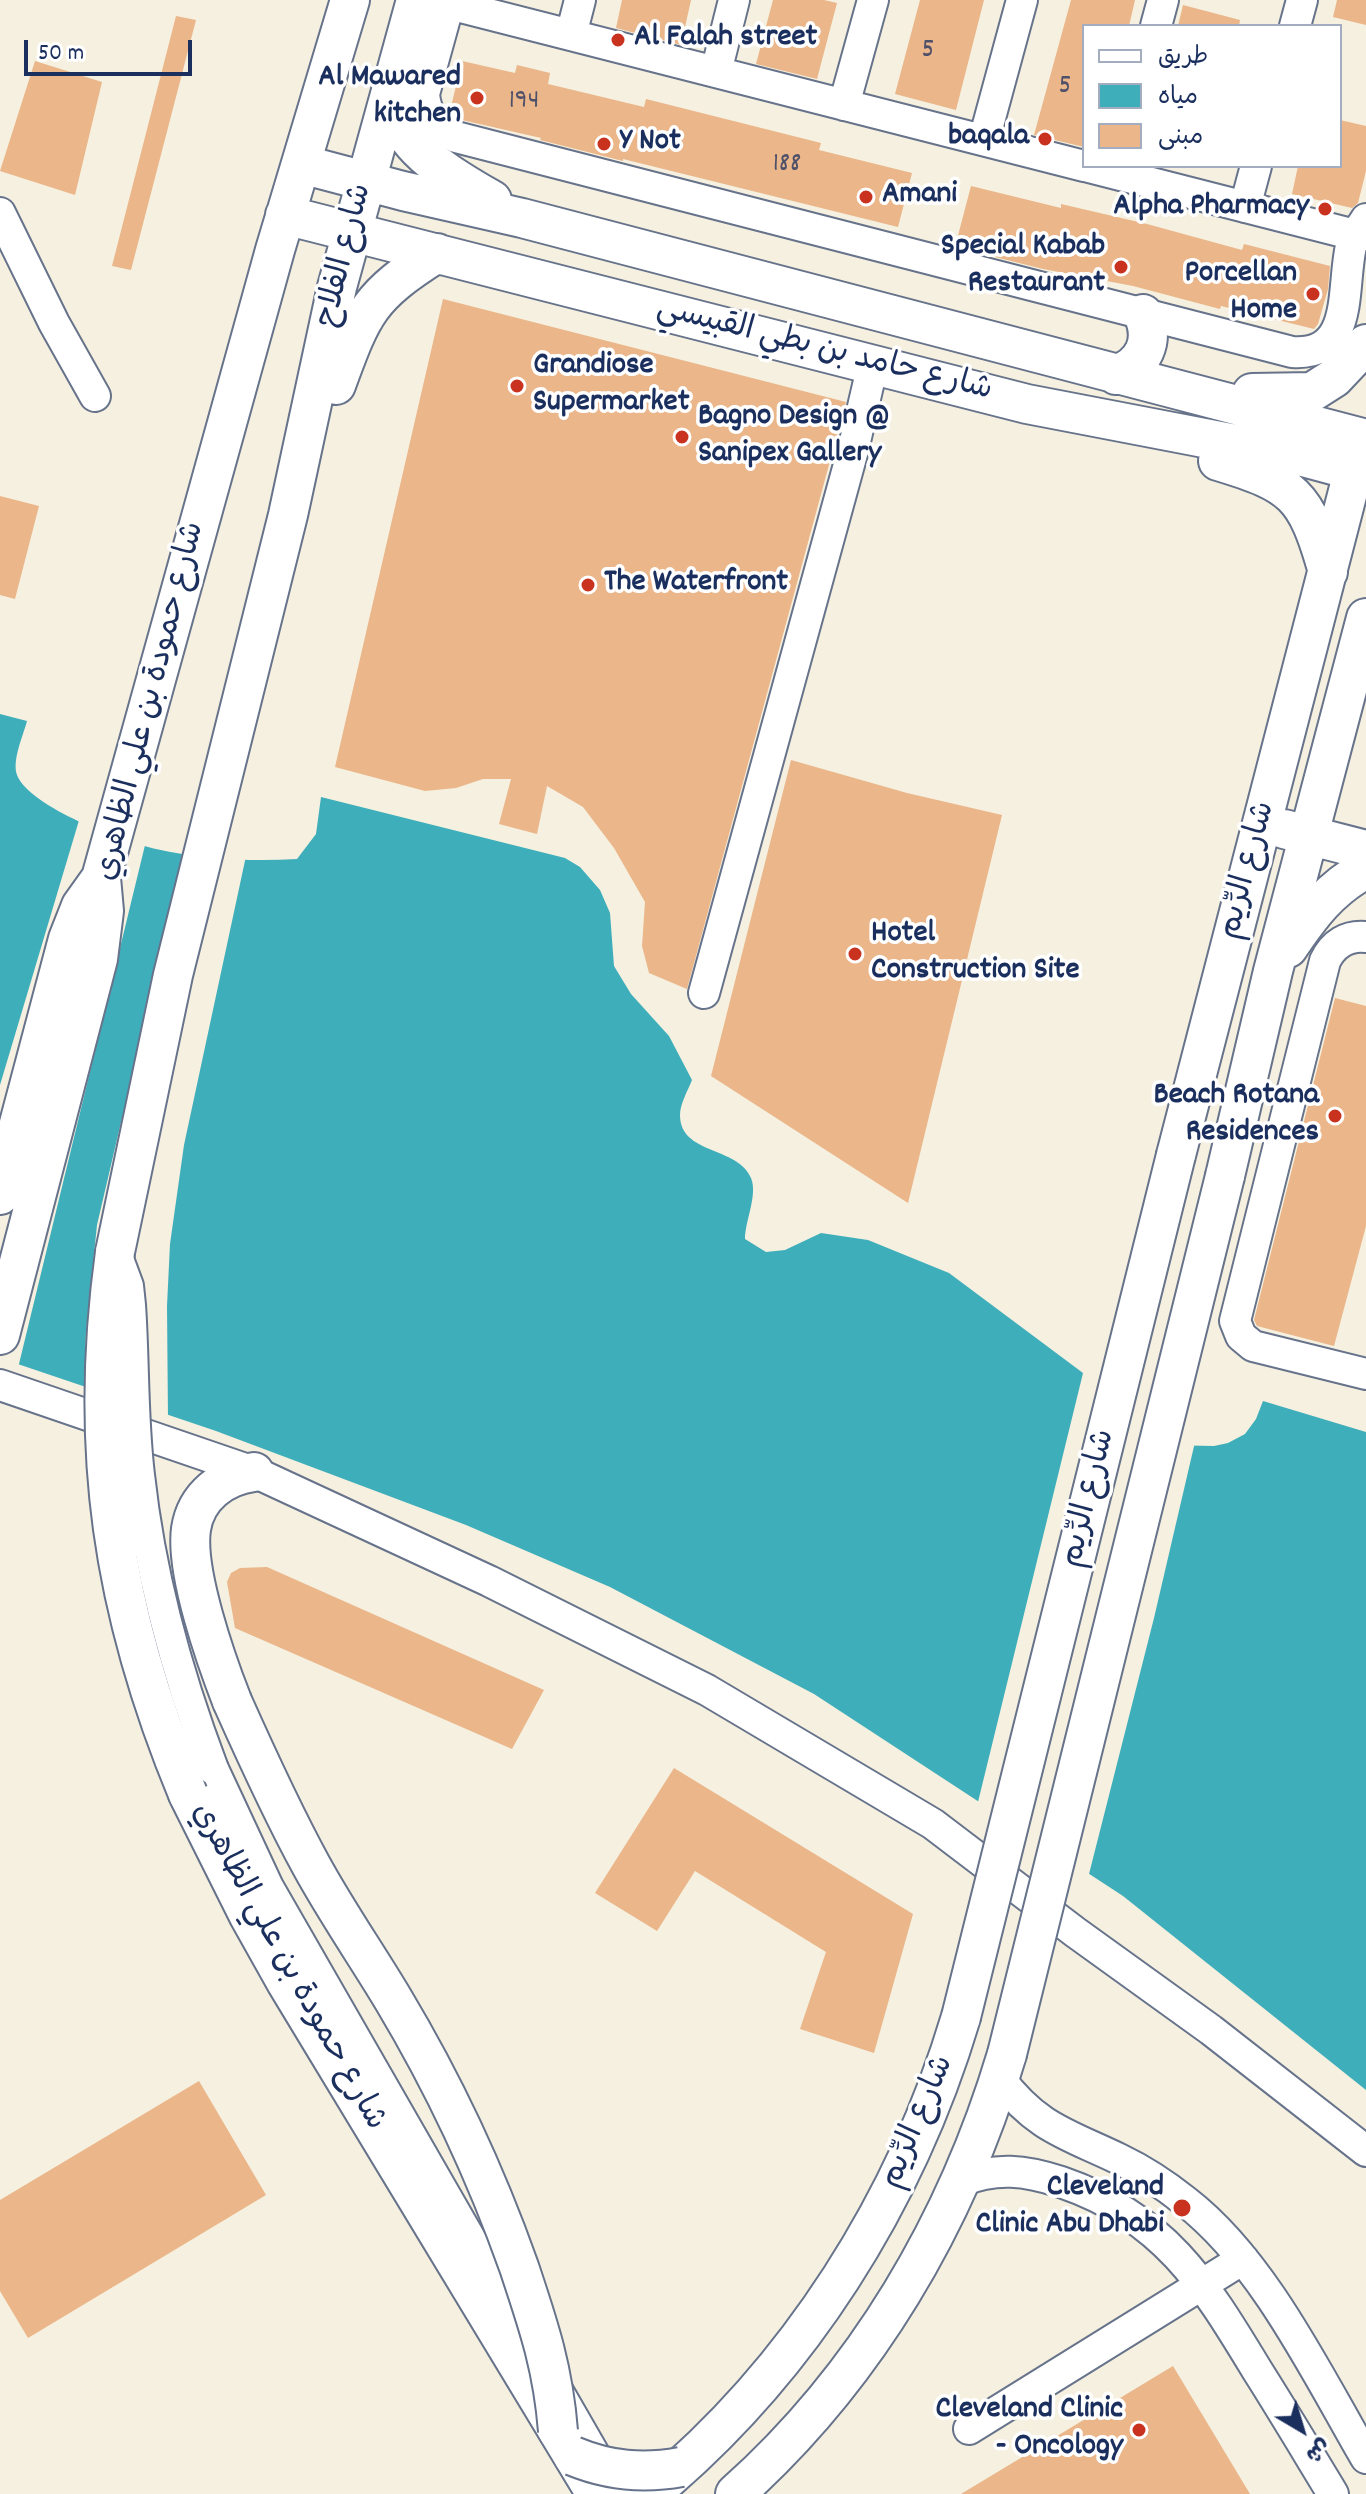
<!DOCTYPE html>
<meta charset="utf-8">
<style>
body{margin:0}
#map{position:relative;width:1366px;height:2494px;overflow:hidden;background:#f5f0df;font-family:Dekko,"Playpen Sans Arabic",sans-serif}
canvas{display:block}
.legend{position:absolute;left:1082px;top:24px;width:260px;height:144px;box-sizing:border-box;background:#fff;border:2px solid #a4acbf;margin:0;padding:10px 14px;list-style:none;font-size:24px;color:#1b2f5e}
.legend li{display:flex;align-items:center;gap:16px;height:40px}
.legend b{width:40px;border:2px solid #a4acbf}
.north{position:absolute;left:1262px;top:2390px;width:80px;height:80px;-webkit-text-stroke:6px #fff;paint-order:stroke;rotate:142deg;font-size:22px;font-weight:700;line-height:32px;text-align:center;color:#1b2f5e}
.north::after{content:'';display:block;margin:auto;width:28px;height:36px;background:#1b2f5e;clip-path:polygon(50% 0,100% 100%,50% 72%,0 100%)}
.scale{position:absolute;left:24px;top:40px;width:168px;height:36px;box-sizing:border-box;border:4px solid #1b2f5e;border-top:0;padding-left:10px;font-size:24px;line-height:28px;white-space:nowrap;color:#1b2f5e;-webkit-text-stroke:6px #fff;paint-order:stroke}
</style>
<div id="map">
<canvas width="1366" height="2494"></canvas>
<ul class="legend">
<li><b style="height:10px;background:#fff"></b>طريق</li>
<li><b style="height:22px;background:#3faebb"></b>مياه</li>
<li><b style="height:22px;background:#eab68a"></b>مبنى</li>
</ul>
<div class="north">ش</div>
<div class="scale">50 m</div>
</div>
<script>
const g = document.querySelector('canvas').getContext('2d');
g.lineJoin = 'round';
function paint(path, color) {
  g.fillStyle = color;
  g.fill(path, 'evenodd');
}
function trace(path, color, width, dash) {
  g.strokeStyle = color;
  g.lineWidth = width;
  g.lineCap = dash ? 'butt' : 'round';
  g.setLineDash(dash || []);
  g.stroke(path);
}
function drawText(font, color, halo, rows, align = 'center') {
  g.font = font + ' Dekko,"Playpen Sans Arabic",sans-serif';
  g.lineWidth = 7;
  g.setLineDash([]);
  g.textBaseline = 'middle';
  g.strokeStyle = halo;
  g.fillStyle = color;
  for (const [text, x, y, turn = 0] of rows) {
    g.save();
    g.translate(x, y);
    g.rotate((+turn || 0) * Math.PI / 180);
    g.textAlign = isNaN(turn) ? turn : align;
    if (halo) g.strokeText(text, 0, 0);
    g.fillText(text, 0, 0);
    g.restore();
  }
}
const water = new Path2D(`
 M0 714 27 721C23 736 12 760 17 775 29 807 124 842 156 849 202 859 251 862 297 859L316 834 321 797 565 858 580 867 600 890 610 913 614 966 631 994 669 1036 692 1080C688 1090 680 1104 680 1115 680 1155 738 1146 751 1178 758 1195 745 1221 745 1239L766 1252 785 1250 821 1233 868 1240 949 1273 1083 1373 1127 1418 1165 1445 1214 1446 1228 1443 1245 1434 1256 1419 1263 1401 1366 1432V2090L1123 1896 814 1694 610 1587 466 1525 216 1431 0 1358Z`);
const pier = new Path2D(`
 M80 817 146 841 18 1368 0 1362V1085Z
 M185 848 246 856 184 1145 170 1244 167 1306 168 1419 84 1391 86 1331 97 1225Z
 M1084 1369 1130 1415 1166 1441 1195 1442 1154 1618 1088 1878 977 1806Z`);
const building = new Path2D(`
 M622 0H691L681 45 616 28Z
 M773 0H824L837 3 817 79 756 64Z
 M920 0H984L956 110 895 94Z
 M1071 0H1135L1129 26H1084V147L1034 135Z
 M1337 0H1366V25L1333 17Z
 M1183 5 1240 20 1239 26H1178Z
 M176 16 196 20 131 270 112 266Z
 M35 61 102 82 75 195 0 171Z
 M462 61 515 73 517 65 550 73 548 84 644 107 646 99 821 143 819 150 912 173 898 227 623 159V161L540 140 541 138 462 120 450 111Z
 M1340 120 1366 126V171L1358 203 1352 208 1292 194 1298 166H1340Z
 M971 186 1061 208V204L1147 224 1242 250 1244 244 1330 266 1328 289 1318 324 1314 329 1221 306 1220 309 1133 286 1043 269 955 247Z
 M443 299 846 402 687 989 649 973 642 946 645 902 614 848 583 807 547 786 537 834 499 824 511 779H483L456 788 425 791 335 767Z
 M0 496 39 506 15 599 0 595Z
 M791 760 907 793 1002 815 908 1203 711 1076Z
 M1335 998 1366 1006V1226L1334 1346 1257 1326 1254 1320Z
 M267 1567 544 1690 512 1749 235 1628 227 1582 231 1573 240 1568Z
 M674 1768 913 1914 874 2053 800 2029 826 1952 695 1871 657 1931 595 1893Z
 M199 2081 266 2195 28 2338 0 2291V2200Z
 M1173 2366 1250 2494H961Z`);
const minor = new Path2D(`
 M450 0 424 94C426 116 436 127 456 137L1292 352C1355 356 1341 289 1351 246 1353 235 1361 228 1366 219
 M449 4 1084 166
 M1156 26 1163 0
 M1295 26 1302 0
 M571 35 580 0
 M716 72 734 0
 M844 105 873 0
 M984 140 1022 0
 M1085 166 1355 235H1366
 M1245 207 1256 166
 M0 213 54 323 95 396
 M1366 937C1347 935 1333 944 1325 961L1235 1321 1241 1336 1253 1346 1366 1374
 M704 993 853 450 873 364
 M0 1385 254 1472 489 1581 707 1690 933 1824 1075 1932 1211 2030 1366 2151
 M213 1769 268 1887 534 2350
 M1000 2079C1037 2128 1067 2134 1119 2159 1142 2170 1165 2185 1185 2201 1263 2261 1317 2374 1366 2458
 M961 2181C996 2167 1025 2170 1061 2182 1165 2218 1203 2281 1257 2370 1283 2411 1308 2453 1333 2494
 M556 2388 617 2494
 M969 2429 1243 2259`);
const major = new Path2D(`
 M399 82C400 95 398 113 402 125 412 155 466 185 492 200
 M301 164 403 191 522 218 1366 439
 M285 215 1027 404 1303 457 1366 474
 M1116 375C1144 365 1155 341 1143 314
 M336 385C363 311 369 296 437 253
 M1252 393 1312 392 1334 378 1366 344
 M1218 461C1294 484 1306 494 1328 572
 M1284 829 1366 850
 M1288 948C1310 915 1330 888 1366 869
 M1176 1155 1359 449
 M1225 1176 1273 971 1366 618
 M0 1195 68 939 81 906 101 878
 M115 1252 173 975 288 515 337 287 416 0
 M0 1335 98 959 104 911 101 878 275 250 350 0
 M232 1701C216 1660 185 1572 191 1529 196 1496 223 1476 254 1472
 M188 1794 249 1916 286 1982 596 2494
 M650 2494C799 2371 906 2201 961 2017
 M735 2494C866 2377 957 2222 1007 2054`);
const minorBridge = new Path2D(`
 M118 1259 128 1286 130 1305C134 1362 132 1418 139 1475 150 1576 177 1674 213 1769`);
const majorBridge = new Path2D(`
 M115 1252C88 1448 112 1611 188 1794
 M232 1701C257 1757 282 1812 311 1865 336 1911 366 1954 393 1999 444 2084 486 2174 519 2267 539 2327 553 2368 558 2431
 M961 2017 1176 1155
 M1007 2054 1225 1176
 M573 2456C609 2471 643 2474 681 2467`);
const markers = [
 [618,40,8,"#c8321e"],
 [477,98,8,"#c8321e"],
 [1045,139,8,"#c8321e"],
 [604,144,8,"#c8321e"],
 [866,197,8,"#c8321e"],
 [1325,209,8,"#c8321e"],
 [1121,267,8,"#c8321e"],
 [1313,294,8,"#c8321e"],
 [517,386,8,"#c8321e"],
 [682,437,8,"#c8321e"],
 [588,585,8,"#c8321e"],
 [855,954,8,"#c8321e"],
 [1335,1116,8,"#c8321e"],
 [1182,2208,10,"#c8321e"],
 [1139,2430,8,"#c8321e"]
];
const numberNames = [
 ["5",928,52],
 ["5",1065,88],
 ["194",524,103],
 ["188",787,166]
];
const poiNames = [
 ["Al Falah street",634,40,"left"],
 ["Al Mawared",461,80],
 ["kitchen",461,117],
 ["baqala",1029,139],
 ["Y Not",620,144,"left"],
 ["Amani",882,197,"left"],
 ["Alpha Pharmacy",1309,209],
 ["Special Kabab",1105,249],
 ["Restaurant",1105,286],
 ["Porcellan",1297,276],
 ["Home",1297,313],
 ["Grandiose",533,368,"left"],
 ["Supermarket",533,405,"left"],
 ["Bagno Design @",698,419,"left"],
 ["Sanipex Gallery",698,456,"left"],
 ["The Waterfront",604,585,"left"],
 ["Hotel",871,936,"left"],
 ["Construction Site",871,973,"left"],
 ["Beach Rotana",1319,1098],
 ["Residences",1319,1135],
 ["Cleveland",1164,2190],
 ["Clinic Abu Dhabi",1164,2227],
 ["Cleveland Clinic",1123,2412],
 ["- Oncology",1123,2449]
];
const streetNames = [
 ["شارع الفلاح",347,256,-76],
 ["شارع حامد بن بطي القبيسي",824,352,14],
 ["شارع حمودة بن علي الظاهري",153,702,-76],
 ["شارع الرِّيم",1250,871,-75],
 ["شارع الرِّيم",1091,1499,-76],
 ["شارع حمودة بن علي الظاهري",286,1968,61],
 ["شارع الرِّيم",920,2123,-67]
];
paint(water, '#3faebb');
paint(pier, '#f5f0df');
paint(building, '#eab68a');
trace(minor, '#67738b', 34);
trace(major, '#67738b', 42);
trace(minor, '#fff', 30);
trace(major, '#fff', 38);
trace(minorBridge, '#67738b', 34, []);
trace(majorBridge, '#67738b', 42, []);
trace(minorBridge, '#fff', 30);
trace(majorBridge, '#fff', 38);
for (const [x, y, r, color] of markers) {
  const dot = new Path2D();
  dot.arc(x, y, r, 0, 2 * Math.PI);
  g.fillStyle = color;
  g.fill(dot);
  trace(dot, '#fff', 3);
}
drawText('28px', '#4f5169', null, numberNames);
drawText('bold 32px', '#1b2f5e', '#fff', poiNames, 'right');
drawText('32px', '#1b2f5e', '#fff', streetNames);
</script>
